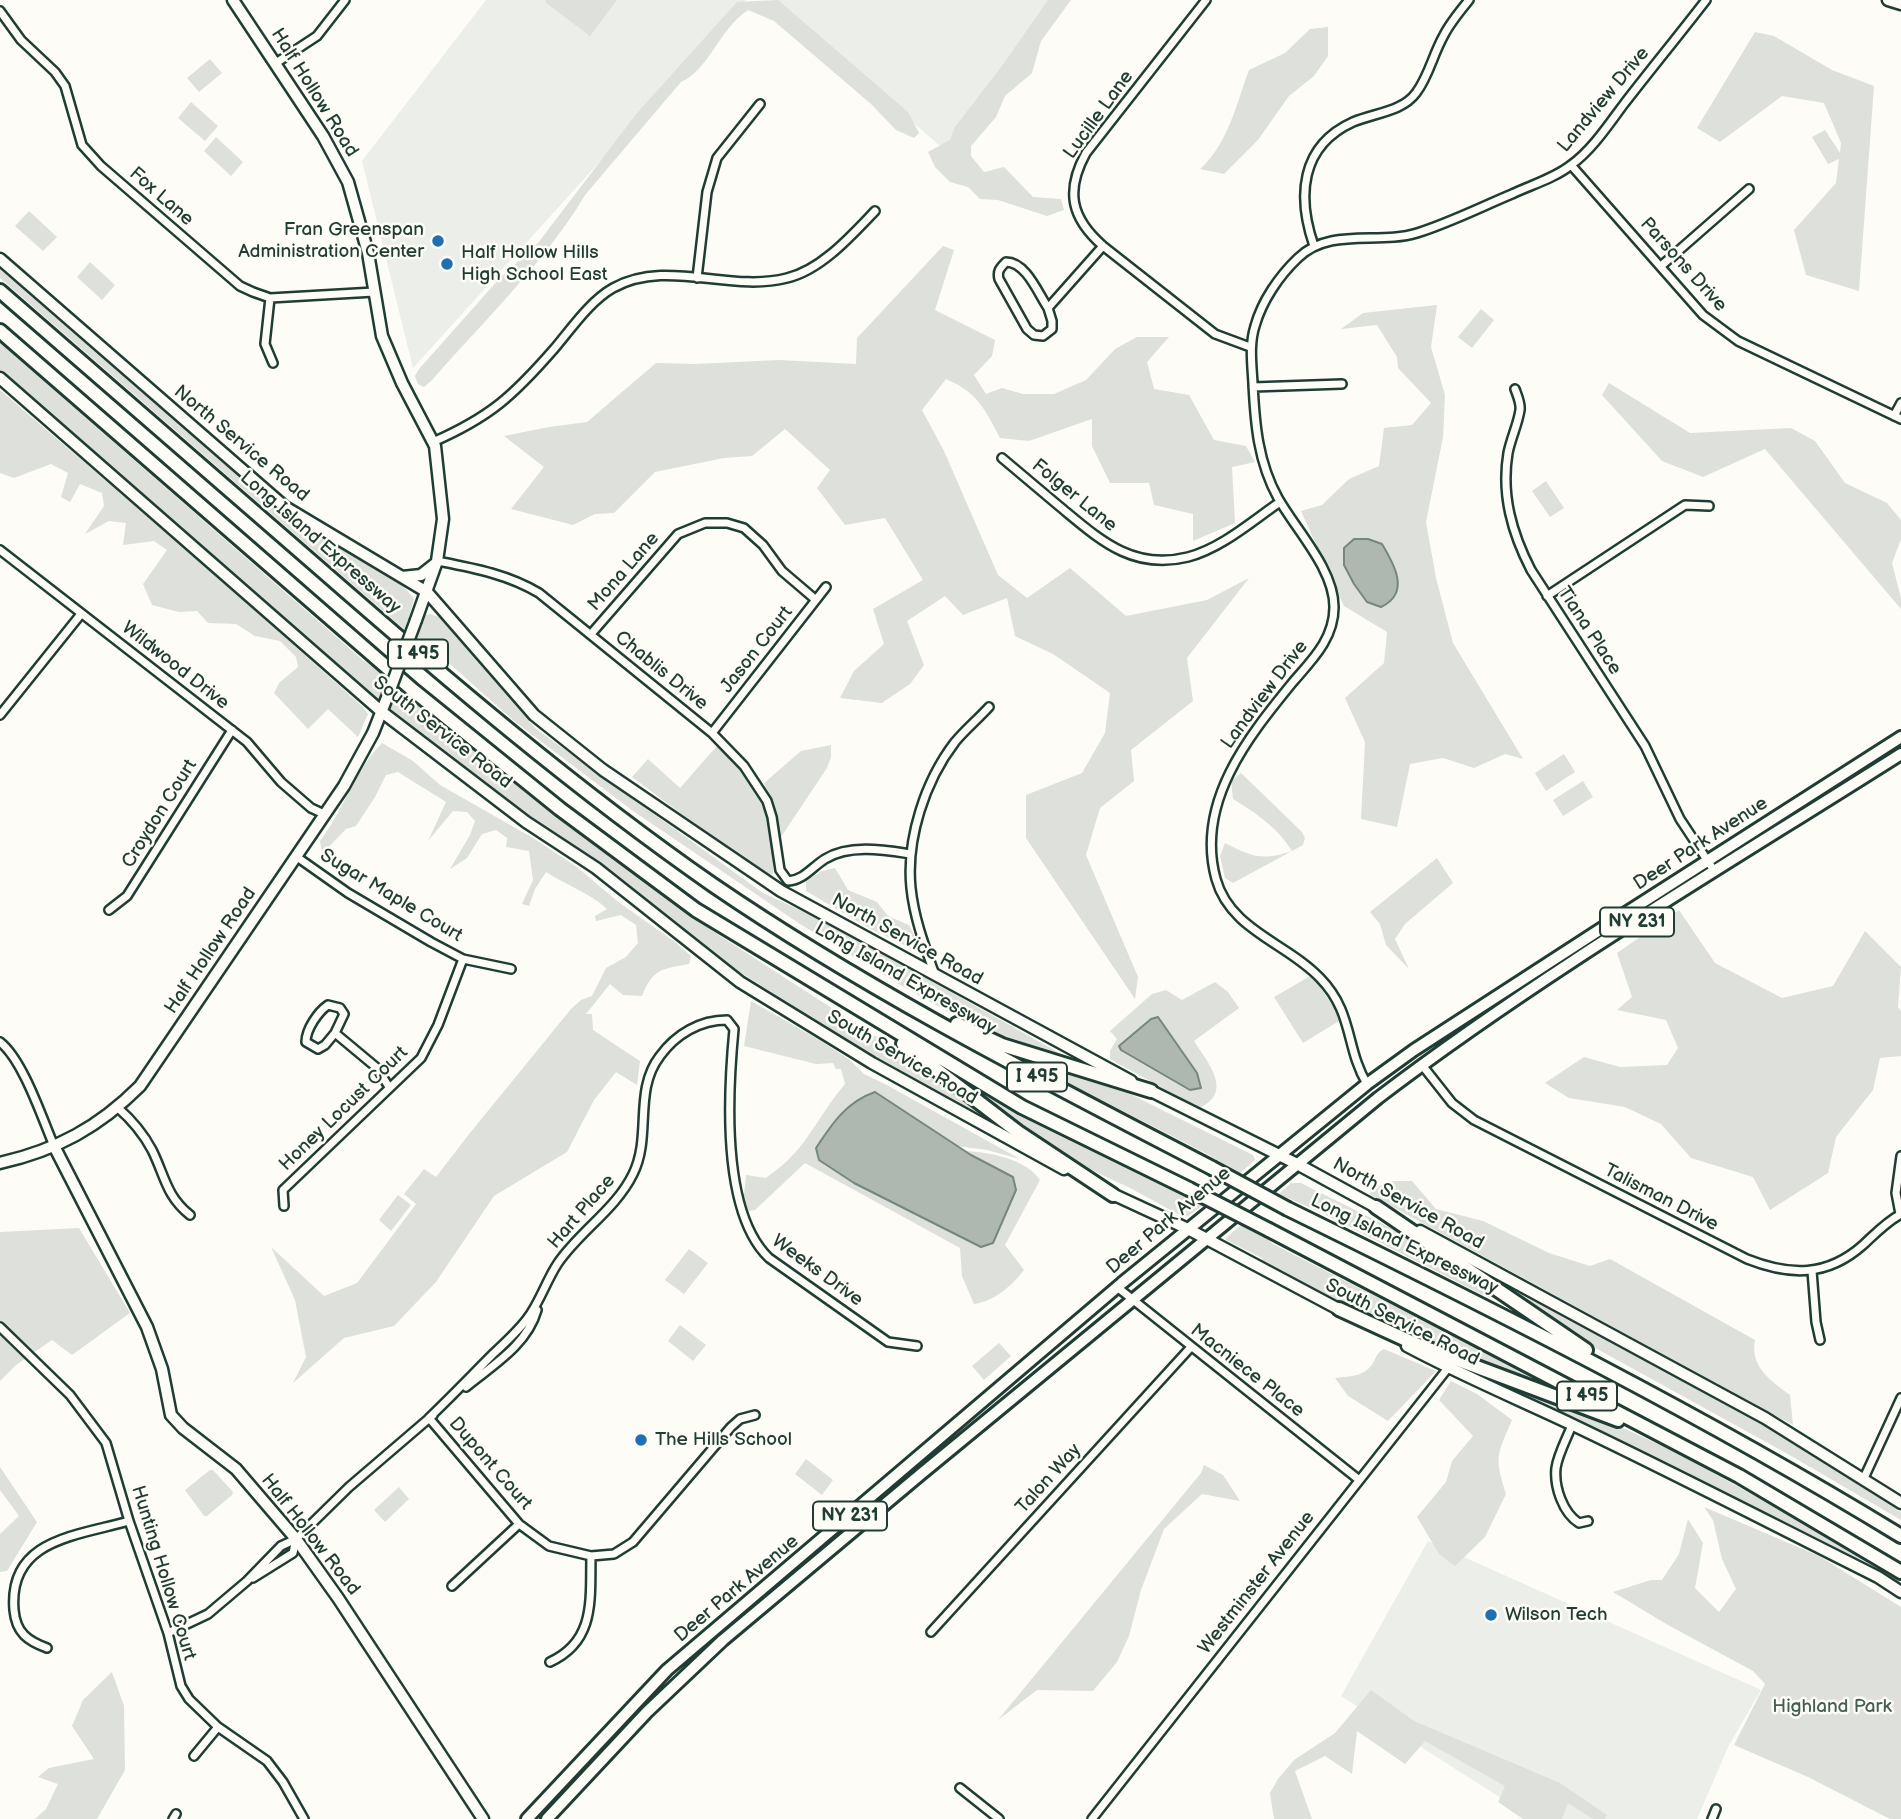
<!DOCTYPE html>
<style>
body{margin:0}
canvas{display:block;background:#fdfcf7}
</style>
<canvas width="1901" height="1819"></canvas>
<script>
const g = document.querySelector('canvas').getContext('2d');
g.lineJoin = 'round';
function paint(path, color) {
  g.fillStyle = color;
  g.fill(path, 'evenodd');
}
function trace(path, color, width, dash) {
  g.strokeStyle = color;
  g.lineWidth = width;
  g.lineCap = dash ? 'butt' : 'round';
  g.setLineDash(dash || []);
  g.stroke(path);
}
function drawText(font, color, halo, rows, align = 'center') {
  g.font = font + ' "Balsamiq Sans",sans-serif';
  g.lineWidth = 5;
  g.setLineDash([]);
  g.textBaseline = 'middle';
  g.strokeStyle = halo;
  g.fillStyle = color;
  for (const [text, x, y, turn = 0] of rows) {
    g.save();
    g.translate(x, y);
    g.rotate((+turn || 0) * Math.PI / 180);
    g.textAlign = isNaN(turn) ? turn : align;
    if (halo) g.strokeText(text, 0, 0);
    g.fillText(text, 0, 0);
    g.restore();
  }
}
const built = new Path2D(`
 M486 0H746L413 368 362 161Z
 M772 0H1065L947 152Z
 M1428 1541 1761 1690 1729 1745 1697 1819H1534L1341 1696Z`);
const green = new Path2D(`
 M546 0H617L590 36 545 2Z
 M778 0 908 112 919 133 914 138 896 130 871 104 774 21 748 10C720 28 708 71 681 82L585 195C547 260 482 323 432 380L424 387 418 384 415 376 419 369 500 278 538 243 637 113 737 2Z
 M1048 0H1071L1041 41 1032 73 1005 96 996 117 971 146V156L984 172 1004 167 1033 197 1061 199 1064 210 1047 216 998 200 980 199 968 187 950 182 935 167 928 152 950 140 955 127 1002 66Z
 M1328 27V56L1314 76 1289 96 1258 140 1224 174 1200 169C1228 144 1236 105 1249 70L1285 53 1310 29Z
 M1755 32 1774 36 1832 70 1874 86 1859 291 1806 275 1794 230 1836 183 1839 159 1828 164 1812 137 1825 130 1840 153 1841 143 1824 103 1782 96 1720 142 1697 128Z
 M210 59 222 73 199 92 187 78Z
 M191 102 218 126 205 141 178 118Z
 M216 137 243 162 231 176 204 151Z
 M29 211 57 237 43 251 15 226Z
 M943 246 954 250 935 310 995 340 992 356 974 375 986 394 1002 388 1023 394H1054L1086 380 1115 349 1137 337H1169L1147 362 1154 389 1189 395 1214 440 1246 446 1255 462 1232 467 1235 523 1193 541V514L1154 505 1149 483H1110L1092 446V419L1029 441 1000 438C985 409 977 392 946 379L922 410 944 451 998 575 1027 598 1070 568 1126 616 1207 600 1249 578 1187 658 1193 701 1131 750 1134 781 1100 808 1086 855 1138 977 1135 999 1026 838V795L1082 773 1105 733 1110 693 1053 654 1015 636 1007 598 963 615 945 596 907 621 924 665 910 684 882 703 840 698 854 671 884 644 873 609 923 580 885 518 845 525 817 488 830 470 785 429 752 456 724 458 655 472 614 513 595 514 573 525 511 509 544 467 504 436 549 427 587 422 656 363 695 364 779 360 856 364 857 338Z
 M90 262 115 285 102 300 77 277Z
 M0 266 277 509C306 529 400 573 414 599L405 630 0 278Z
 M1437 305 1431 347 1445 395 1443 437 1426 522 1436 578 1453 643 1523 759 1505 754 1474 768 1443 758 1410 764 1397 827 1361 819 1365 742 1345 698 1384 663 1387 632 1344 606 1301 511 1322 505 1349 479 1379 466 1384 428 1412 425 1431 403 1398 368 1397 357 1377 325 1341 329 1363 313Z
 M1481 309 1494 320 1472 348 1458 337Z
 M0 343 364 661 388 676 382 696 379 698 373 697 0 371Z
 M1609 383 1690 433 1791 428 1815 441 1845 483 1887 503 1901 520V539L1892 563 1901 598V609L1765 449 1703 477 1662 461 1602 395Z
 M0 390 197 559 363 707 368 714 358 737 328 709 308 729 274 693 279 683 298 667 296 657 280 641 255 636 236 624 208 623 197 611 179 612 152 605 143 584 167 550 154 541 123 545 126 523 109 521 85 534 104 506 102 493 80 484 70 502 61 497 68 473 51 464 14 478 0 473Z
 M1546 481 1564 508 1550 517 1532 491Z
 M430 614 439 617 535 728 763 893 826 922 1086 1068 988 1034 902 986 800 924 633 811 514 721 432 648 415 639 425 615Z
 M398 684 406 694 556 816 643 881 714 932 906 1056 1020 1139 853 1043 730 966 577 848 468 775 393 714 390 707Z
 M382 743 413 761 440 785 533 838 577 867 617 901 675 942 691 956 689 964C661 969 653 969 642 996L623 995 610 984 586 1014H592L593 1030 640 1061 637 1085 616 1072 594 1100 567 1152 494 1196 436 1282 394 1326 344 1338 293 1383 306 1357 295 1300 271 1247 324 1296 357 1283 416 1204 404 1194 424 1169 436 1177 470 1133 571 1009 581 1000 592 996 606 968 626 957 638 943 636 925 621 915 596 921 595 916 607 909C590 893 566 885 546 872L535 889 529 906 522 904 533 880 529 851 506 847 507 838 496 830 482 834 467 858 450 869 470 835 475 821 467 812 453 811 428 841 446 802 398 772 386 775 375 797 356 826 346 829 322 854 320 841C343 811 356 769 382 743Z
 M831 745V757L827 768 781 837 764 783 801 751Z
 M716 747H722C735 760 749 776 757 792 769 812 775 851 773 874H768L695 824 632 777 648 759 680 788Z
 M1564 754 1575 772 1546 791 1535 773Z
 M1241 773 1302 832 1305 838 1303 845 1233 883 1225 878 1220 856 1225 843C1252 857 1262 861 1292 851 1277 827 1257 814 1233 799L1231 781Z
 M1583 781 1593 797 1563 816 1553 800Z
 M1437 858 1453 883 1405 924 1395 939 1409 969 1386 945 1380 924 1370 912Z
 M835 868 848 890 877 902 888 916 909 925 921 949 918 950 906 946 869 928 806 891V881L822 871Z
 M1679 910 1715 963 1782 998 1833 986 1865 931 1901 967 1898 1007 1901 1011V1056L1880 1058 1873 1090 1836 1137 1828 1173 1770 1210 1753 1177 1691 1158 1661 1124 1625 1107 1569 1098 1545 1083 1584 1057 1620 1067 1667 1065 1678 1048 1666 1020 1617 1010 1632 997 1617 953Z
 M1312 975 1336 1011 1339 1021 1303 1043 1274 997Z
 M1215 982 1228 992 1239 1008 1194 1041C1207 1062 1235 1092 1199 1108L1110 1059V1051L1117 1039 1110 1031 1152 994 1166 990 1182 1000Z
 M751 1001 821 1041 850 1060 864 1074 885 1084 1020 1159 987 1150 957 1146 875 1092 863 1096 971 1155 965 1151C989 1152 1026 1159 1040 1180L1005 1245 1024 1270C1013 1285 993 1302 974 1304L962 1276 960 1248 805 1163 755 1210 748 1211 744 1195 746 1175 766 1178C773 1172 781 1167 788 1160 811 1138 824 1108 845 1084L841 1069H836L833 1063 816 1064 744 1046Z
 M1032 1062 1128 1093 1253 1155 1255 1160 1239 1174 1209 1155 1041 1069Z
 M978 1092 984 1095 1203 1205 1188 1216 1183 1217 1132 1189 1079 1164 1048 1142 1011 1121 976 1095Z
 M1387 1181H1412L1436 1209 1483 1221 1549 1253 1590 1266 1610 1259 1755 1340C1750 1367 1770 1380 1790 1395L1793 1425 1369 1194Z
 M1291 1183H1301L1407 1236 1490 1294 1487 1297 1322 1213 1279 1194Z
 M398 1195 411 1205 391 1231 379 1220Z
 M1242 1224 1264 1236 1273 1244 1528 1374 1531 1377 1530 1380 1344 1305 1263 1261 1262 1258 1226 1240V1238Z
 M79 1228 130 1313 72 1355 52 1340 16 1365 0 1381V1232Z
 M689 1249 708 1263 684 1294 665 1280Z
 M1490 1275 1708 1390 1901 1512V1520L1786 1453 1579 1339 1488 1277Z
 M680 1325 706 1345 693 1361 668 1341Z
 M999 1343 1011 1356 984 1380 972 1366Z
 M1384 1349 1436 1371 1388 1421 1348 1396 1335 1378C1351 1376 1364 1377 1373 1363 1377 1356 1377 1352 1384 1349Z
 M1485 1374 1597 1416 1673 1451 1891 1571 1901 1578V1588L1709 1485 1485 1378Z
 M1451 1381 1477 1394 1512 1420C1497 1455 1494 1456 1506 1494L1485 1537 1455 1566 1439 1554 1417 1517 1446 1482 1452 1461 1473 1436 1439 1400Z
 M806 1459 833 1480 822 1495 795 1474Z
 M1204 1465 1223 1475 1240 1501 1202 1494 1164 1529 1141 1590 1129 1636 1117 1662 1093 1691 1037 1690 998 1720 1201 1473Z
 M0 1467 37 1522 7 1571 0 1572V1534L19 1516 0 1490Z
 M210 1470H213L233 1492 232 1495 207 1516H204L185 1490Z
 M399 1487 409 1499 385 1522 374 1510Z
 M1704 1507 1819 1556 1901 1607V1819H1890L1808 1777 1734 1745 1765 1684 1753 1671 1668 1625 1613 1592 1651 1580H1662L1679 1554 1688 1519 1703 1543 1695 1588 1719 1612 1736 1589 1722 1559 1713 1520Z
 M112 1672 124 1706 125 1770 97 1819H35L46 1809 58 1784 38 1777 49 1768 94 1759 72 1726 83 1700Z
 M1371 1690 1414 1721 1560 1783 1607 1815 1604 1819H1593L1568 1803 1562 1819H1523L1498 1802 1505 1786 1425 1741 1405 1764 1357 1731 1352 1774 1325 1756 1295 1771 1312 1819H1274L1270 1793 1278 1779 1294 1760 1335 1733Z`);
const water = new Path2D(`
 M1354 539H1368L1382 544C1394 564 1411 593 1381 607L1367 602 1354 584 1344 565V548Z
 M1158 1017 1197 1073 1201 1088 1190 1090 1121 1050 1119 1046 1151 1019Z
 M875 1092 971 1155 1013 1177 1016 1190 993 1243 981 1247 854 1183 819 1160 816 1148C832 1124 846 1102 875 1092Z`);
const street = new Path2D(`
 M1206 0 1086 153C1065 191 1071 218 1103 246L1215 334 1250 347
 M0 11 21 40 55 72 65 86 82 145 101 166 240 286 253 292 270 298 374 292
 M276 63 317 36 345 0
 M1571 165 1703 315 1738 341 1901 419
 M1314 246C1297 197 1300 146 1353 122 1374 113 1402 112 1416 93 1429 76 1433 54 1444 35 1450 23 1460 11 1469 0
 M1661 266 1749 189
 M697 278 707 192 717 158 760 104
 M270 298 265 344 273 363
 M1048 308C1038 293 1026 262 1006 262 1000 268 997 271 999 279L1027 329 1034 335 1043 336 1052 329V321L1048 308 1103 246
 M1253 387 1342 384
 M1515 389C1517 395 1521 403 1520 410 1518 424 1511 438 1508 453 1501 495 1512 533 1531 570L1645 746 1680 819 1715 872
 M1894 416 1901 403
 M433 442C490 417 513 396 554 349 571 329 590 301 613 288 667 258 729 293 787 278 821 270 851 236 875 211
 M1002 458C1021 474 1040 490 1059 506 1099 539 1132 571 1188 557 1222 548 1252 521 1280 502
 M0 550 247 742 281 782 311 808 324 814
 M437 561C473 568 507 574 539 593L712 733 744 766 767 801 772 817 780 870 788 881C804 880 812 867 825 859 850 844 884 850 911 854
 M1547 596 1685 505 1709 506
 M591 634 678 534 705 523H727L744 528 763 545 782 571 816 600
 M0 715 81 614
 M712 733 826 587
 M297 857 348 893 431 942 463 959 511 969
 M109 910 127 896 232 730
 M935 975C925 947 914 918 911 888 906 839 925 781 955 742 965 730 978 719 989 707
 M335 1033 325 1045 318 1049 306 1042C306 1029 318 1012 328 1005L340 1008 344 1014 335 1033 377 1068 389 1087
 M0 1042C23 1060 42 1118 54 1146
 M1422 1065 1452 1103 1474 1120 1747 1259C1790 1276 1827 1277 1863 1245 1876 1233 1886 1222 1901 1214
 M1367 1084C1345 1047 1354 1013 1320 978 1287 943 1230 930 1216 879 1195 803 1248 737 1293 682 1312 660 1334 639 1334 607 1334 569 1296 530 1278 498 1258 462 1255 424 1253 384 1252 364 1249 345 1255 326 1262 301 1279 276 1298 258 1330 227 1378 245 1417 233 1449 223 1481 207 1512 194 1531 185 1555 178 1571 165 1592 150 1609 124 1624 104 1651 69 1679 35 1706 0
 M117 1107C132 1120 143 1133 152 1150 165 1176 166 1196 190 1215
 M284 1206 283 1190 421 1058 438 1025 463 959
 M1900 1214 1896 1193 1901 1156
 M1812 1271 1816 1322 1820 1340
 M1117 1287 1358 1479
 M0 1327 70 1395 106 1443 129 1521 168 1633 181 1686 189 1699 218 1727 267 1761 283 1782 304 1819
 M466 1387C493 1365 527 1345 537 1310
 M429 1418C451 1397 472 1375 493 1354 505 1343 517 1332 527 1319 540 1302 546 1281 558 1263 580 1231 616 1209 633 1174 652 1136 633 1091 660 1056 676 1034 700 1020 727 1020L734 1029C728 1091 721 1212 769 1258L888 1342 917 1346
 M429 1418 519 1524 549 1546 591 1556 614 1554 633 1542 731 1427 740 1419 755 1415
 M1572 1425C1567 1438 1558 1454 1556 1468 1554 1487 1563 1513 1579 1523L1588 1521
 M1864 1478 1901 1398
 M253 1578 293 1553 296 1539
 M452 1586 519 1524
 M931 1632 1191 1347
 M168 1633 208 1614 247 1581 281 1546 296 1539 349 1487 433 1415
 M47 1648C28 1641 16 1633 14 1610 8 1539 77 1536 129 1521
 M550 1662C596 1641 590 1599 591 1556
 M194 1756 218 1727
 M960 1788 999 1819
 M173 1819 176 1814
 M1092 1819 1448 1368
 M1712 1819 1716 1809`);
const secondary = new Path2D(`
 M233 0 323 136 348 182 368 253 382 336 402 383 435 446 443 519 437 561 416 620
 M1888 0 1901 4
 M0 259 285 507 427 592 534 715 603 770 781 891 1131 1081
 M0 378 382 712 526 822 596 868 740 982 872 1063 1064 1169
 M402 577 421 575 435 564
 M1147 1089 1299 1165 1383 1211
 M54 1146 147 1327 162 1369 171 1415 183 1428 236 1469 296 1539 338 1598 483 1819
 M0 1163C57 1150 99 1127 140 1086L344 786 373 733 388 695
 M1108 1192 1188 1229 1344 1312
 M1420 1231 1765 1418 1901 1503
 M1407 1346C1461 1375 1516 1398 1571 1424 1674 1473 1776 1526 1878 1577L1901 1592`);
const primary = new Path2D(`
 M527 1819 667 1670 1122 1283 1367 1084 1414 1050 1607 925 1901 737
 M547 1819 647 1712 723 1640 921 1474 1378 1098C1542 973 1726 865 1901 754`);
const highway = new Path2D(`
 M0 291C106 383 213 476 319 568 446 679 575 789 713 885 871 993 1043 1080 1212 1168
 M0 331 414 691 560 809 696 910 1022 1107 1189 1189
 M957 1024 1002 1045 1151 1091
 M903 1044 1018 1132 1113 1195
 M1376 1207 1586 1350
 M1288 1209C1496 1311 1703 1415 1901 1536
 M1269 1230 1739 1476 1901 1572
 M1339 1309 1413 1343 1618 1420`);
const secondaryBridge = new Path2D(`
 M388 695 416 620`);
const highwayBridge = new Path2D(`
 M1212 1168 1288 1209
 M1189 1189 1269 1230`);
const markers = [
 [438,241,7,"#1f6fb2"],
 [447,264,7,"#1f6fb2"],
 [641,1440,7,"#1f6fb2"],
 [1491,1615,7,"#1f6fb2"]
];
const shields = [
 [418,654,60],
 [1637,922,74],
 [1037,1077,60],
 [1587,1396,60],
 [850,1516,74]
];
const shieldNames = [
 ["I 495",418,654],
 ["NY 231",1637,922],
 ["I 495",1037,1077],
 ["I 495",1587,1396],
 ["NY 231",850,1516]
];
const streetNames = [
 ["Half Hollow Road",314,93,58],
 ["Landview Drive",1604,100,-50],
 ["Lucille Lane",1099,115,-54],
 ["Fox Lane",161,197,41],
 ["Parsons Drive",1683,265,48],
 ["North Service Road",241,444,40],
 ["Folger Lane",1074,496,39],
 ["Long Island Expressway",320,543,41],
 ["Mona Lane",624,572,-49],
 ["Tiana Place",1589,631,57],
 ["Jason Court",757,650,-52],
 ["Wildwood Drive",175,666,38],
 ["Chablis Drive",661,671,39],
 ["Landview Drive",1265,695,-53],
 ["South Service Road",442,733,38],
 ["Croydon Court",160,814,-58],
 ["Deer Park Avenue",1701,844,-33],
 ["Sugar Maple Court",391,896,31],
 ["North Service Road",907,940,29],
 ["Half Hollow Road",211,951,-56],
 ["Long Island Expressway",905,979,30],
 ["South Service Road",902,1058,30],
 ["Honey Locust Court",344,1109,-44],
 ["Talisman Drive",1661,1198,27],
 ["North Service Road",1408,1204,29],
 ["Hart Place",582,1212,-49],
 ["Deer Park Avenue",1169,1221,-40],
 ["Long Island Expressway",1404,1245,26],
 ["Weeks Drive",817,1271,36],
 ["South Service Road",1402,1323,27],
 ["Macniece Place",1247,1371,38],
 ["Dupont Court",490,1464,49],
 ["Talon Way",1049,1479,-48],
 ["Half Hollow Road",310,1535,52],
 ["Hunting Hollow Court",163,1573,73],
 ["Westminster Avenue",1257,1583,-52],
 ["Deer Park Avenue",737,1589,-40]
];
const poiNames = [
 ["Fran Greenspan",424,230,"right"],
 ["Administration Center",424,252,"right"],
 ["Half Hollow Hills",461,253],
 ["High School East",461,275],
 ["The Hills School",655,1440],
 ["Wilson Tech",1505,1615]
];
const parkNames = [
 ["Highland Park",1832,1707]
];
paint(built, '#eceee9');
paint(green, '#dde0db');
paint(water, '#aeb8b1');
trace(water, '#75877f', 2);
trace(street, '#1f3d34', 12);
trace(secondary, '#1f3d34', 15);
trace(primary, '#1f3d34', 16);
trace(highway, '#1f3d34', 18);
trace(street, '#fdfcf7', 7);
trace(secondary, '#fdfcf7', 10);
trace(primary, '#fdfcf7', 10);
trace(highway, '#fdfcf7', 12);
trace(secondaryBridge, '#1f3d34', 15, []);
trace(highwayBridge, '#1f3d34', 18, []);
trace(secondaryBridge, '#fdfcf7', 10);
trace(highwayBridge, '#fdfcf7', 12);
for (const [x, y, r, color] of markers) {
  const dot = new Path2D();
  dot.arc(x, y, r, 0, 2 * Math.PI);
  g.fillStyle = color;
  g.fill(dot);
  trace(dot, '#fdfcf7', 2.5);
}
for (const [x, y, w] of shields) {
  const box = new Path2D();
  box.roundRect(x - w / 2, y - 14.5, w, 29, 5);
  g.fillStyle = '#fdfcf7';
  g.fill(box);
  trace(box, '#1f3d34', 2);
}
drawText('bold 18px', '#1f3d34', null, shieldNames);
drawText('19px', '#1f3d34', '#fdfcf7', streetNames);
drawText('19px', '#1f3d34', '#fdfcf7', poiNames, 'left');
drawText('19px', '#455e55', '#fdfcf7', parkNames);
</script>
